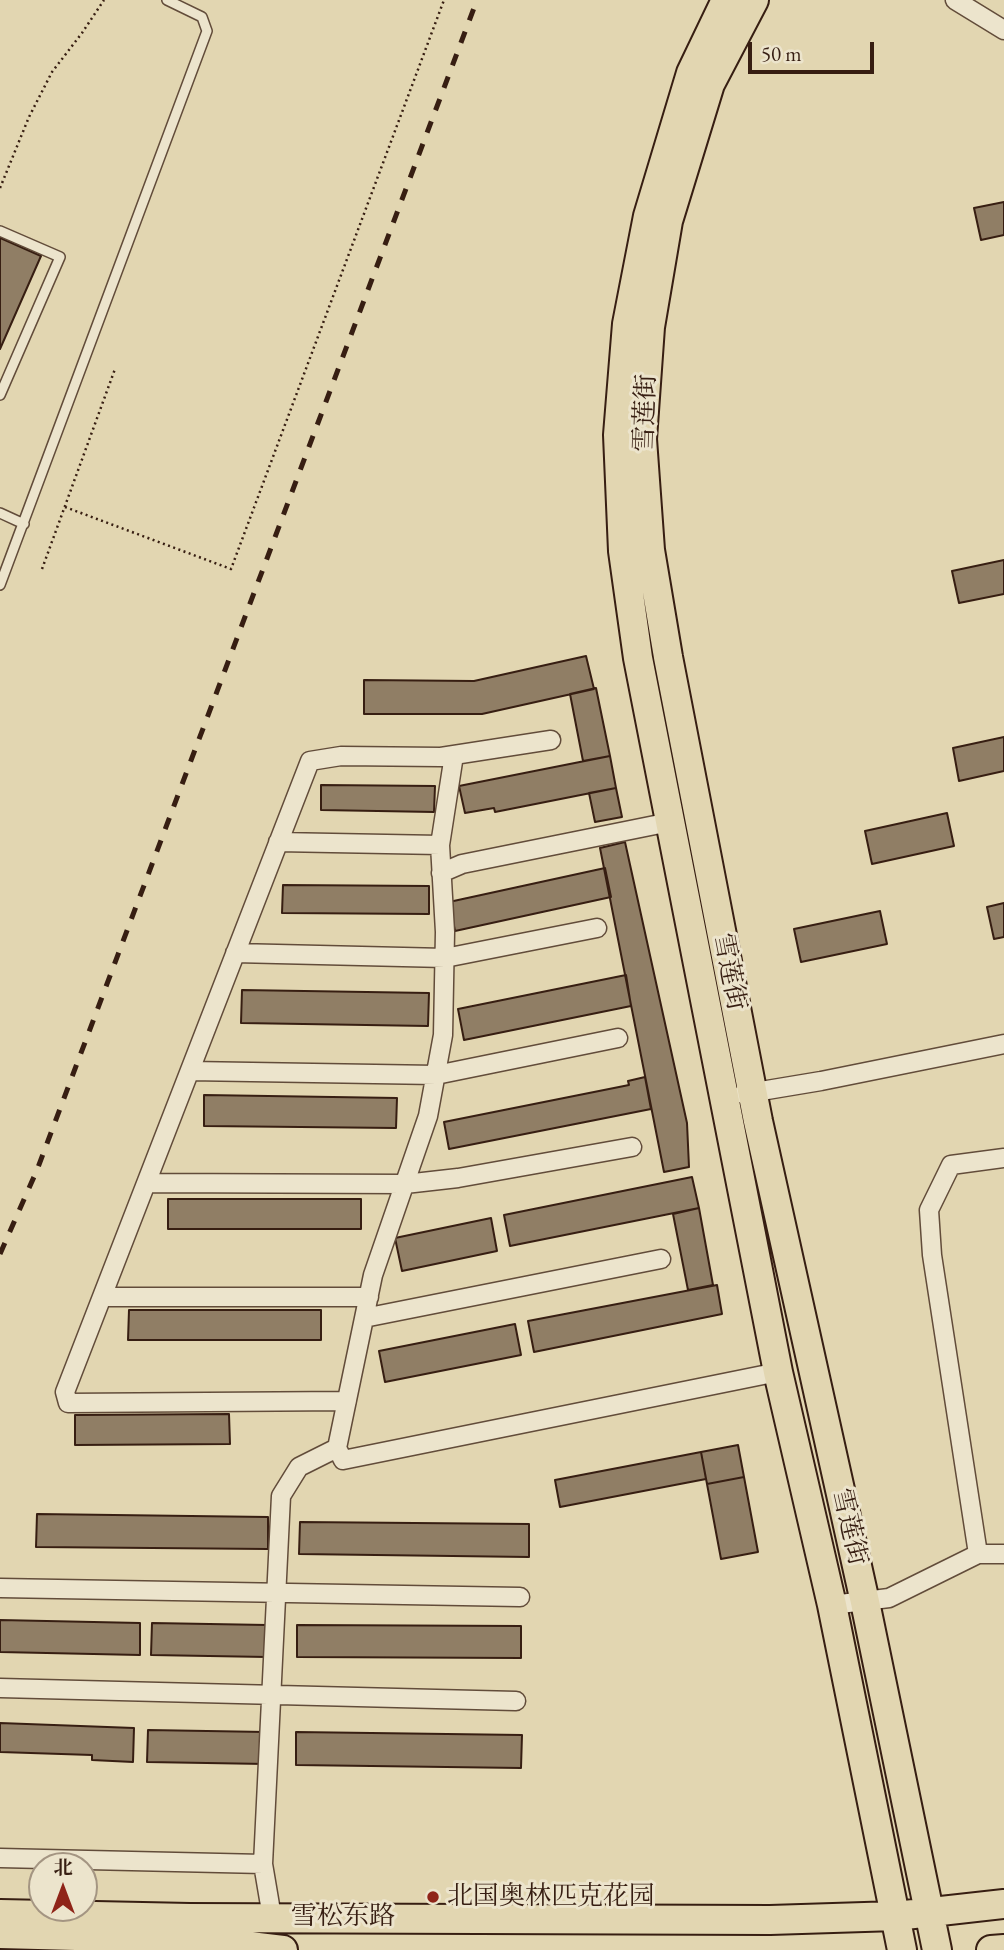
<!DOCTYPE html>
<meta charset="utf-8">
<style>
body{margin:0}
#map{position:relative;width:1004px;height:1950px;overflow:hidden;background:#e2d6b1;font-family:"EB Garamond","Noto Serif SC",serif}
canvas{display:block}
.north{position:absolute;left:28px;top:1852px;width:70px;height:70px;box-sizing:border-box;background:#ece4cc;border:2px solid #a49582;border-radius:50%;rotate:0deg;font-size:19px;font-weight:700;line-height:28px;text-align:center;color:#371e12}
.north::after{content:'';display:block;margin:auto;width:24px;height:32px;background:#8f2418;clip-path:polygon(50% 0,100% 100%,50% 72%,0 100%)}
.scale{position:absolute;left:748px;top:42px;width:126px;height:32px;box-sizing:border-box;border:4px solid #371e12;border-top:0;padding-left:9px;font-size:21px;line-height:24px;white-space:nowrap;color:#371e12;-webkit-text-stroke:5px #ece4cc;paint-order:stroke}
</style>
<div id="map">
<canvas width="1004" height="1950"></canvas>
<div class="north">北</div>
<div class="scale">50 m</div>
</div>
<script>
const g = document.querySelector('canvas').getContext('2d');
g.lineJoin = 'round';
function paint(path, color) {
  g.fillStyle = color;
  g.fill(path, 'evenodd');
}
function trace(path, color, width, dash) {
  g.strokeStyle = color;
  g.lineWidth = width;
  g.lineCap = dash ? 'butt' : 'round';
  g.setLineDash(dash || []);
  g.stroke(path);
}
function drawText(font, color, halo, rows, align = 'center') {
  g.font = font + ' "EB Garamond","Noto Serif SC",serif';
  g.lineWidth = 6;
  g.setLineDash([]);
  g.textBaseline = 'middle';
  g.strokeStyle = halo;
  g.fillStyle = color;
  for (const [text, x, y, turn = 0] of rows) {
    g.save();
    g.translate(x, y);
    g.rotate((+turn || 0) * Math.PI / 180);
    g.textAlign = isNaN(turn) ? turn : align;
    if (halo) g.strokeText(text, 0, 0);
    g.fillText(text, 0, 0);
    g.restore();
  }
}
const building = new Path2D(`
 M1004 202V235L981 240 974 208Z
 M0 238 41 256 0 349Z
 M1004 560V594L959 603 952 571Z
 M586 656 594 689 482 714H364V680L474 681Z
 M596 688 610 756 583 761 570 694Z
 M1004 737V771L959 781 953 748Z
 M610 756 616 788 495 812 494 808 465 813 459 786Z
 M321 785 435 786 434 812 321 810Z
 M616 788 622 817 595 822 589 793Z
 M947 813 954 846 872 864 865 831Z
 M625 842 687 1123 689 1167 664 1172 600 848Z
 M605 868 611 897 455 931 449 902Z
 M283 885 429 886V914L282 913Z
 M1004 903V937L994 939 987 907Z
 M880 911 887 944 801 962 794 929Z
 M626 975 631 1006 464 1040 458 1009Z
 M242 990 429 993 428 1026 241 1023Z
 M645 1077 651 1109 449 1149 444 1122 629 1085 628 1081Z
 M204 1095 397 1098 396 1128 204 1126Z
 M692 1177 699 1208 510 1246 504 1215Z
 M168 1199H361V1229H168Z
 M699 1208 713 1285 688 1290 673 1214Z
 M491 1218 497 1251 402 1271 395 1238Z
 M717 1285 722 1314 534 1352 528 1321Z
 M129 1310H321V1340H128Z
 M515 1324 521 1355 385 1382 379 1351Z
 M229 1414 230 1444 75 1445V1415Z
 M738 1445 744 1477 707 1484 701 1452Z
 M701 1452 706 1479 560 1507 555 1480Z
 M744 1477 758 1552 721 1559 707 1484Z
 M37 1514 268 1517V1549L36 1547Z
 M300 1522 529 1524V1557L299 1554Z
 M0 1620 140 1623V1655L0 1652Z
 M152 1623 267 1625V1657L151 1655Z
 M297 1625 521 1626V1658L297 1657Z
 M0 1723 134 1728 133 1762 92 1760V1755L0 1752Z
 M148 1730 266 1732V1764L147 1762Z
 M296 1732 522 1735 521 1768 296 1765Z`);
const path = new Path2D(`
 M0 188 29 117 52 72 82 33 104 0
 M65 507 231 569 444 0
 M42 569 115 369`);
const lane = new Path2D(`
 M0 231 60 257 0 395
 M0 513 24 524
 M0 585 207 31 202 17 167 0`);
const street = new Path2D(`
 M955 0 1004 30
 M454 755 440 845 445 932 443 1035 428 1116 373 1275 337 1448 343 1460 778 1372
 M278 842 440 845
 M441 873 462 864 670 822
 M235 953 445 958 597 928
 M190 1071 436 1075 618 1038
 M743 1094 821 1081 1004 1044
 M1004 1158 951 1165 929 1210 932 1255 978 1554H1004
 M148 1183 405 1184 458 1178 632 1147
 M104 1297H369
 M364 1318 661 1259
 M347 1401 68 1403 65 1392 310 761 341 756 441 757 551 740
 M0 1588 520 1597
 M832 1605 889 1598 978 1554
 M0 1688 516 1701
 M0 1858 263 1864 272 1917
 M263 1864 281 1496 299 1467 337 1448`);
const primary = new Path2D(`
 M726 0 691 73 648 216 627 324 618 435 623 551 638 658 778 1372 832 1605 902 1950
 M754 0 710 84 668 221 650 327 642 439 650 550 668 657 758 1121 865 1602 937 1950
 M0 1914 190 1918 770 1920 896 1916 1004 1904
 M0 1934 190 1939 283 1950
 M991 1950 1004 1949`);
const rail = new Path2D(`
 M0 1254 37 1170 477 0`);
const markers = [
 [433,1897,7,"#8f2418"]
];
const streetNames = [
 ["雪莲街",646,413,-88],
 ["雪莲街",729,972,79],
 ["雪莲街",849,1527,77],
 ["雪松东路",343,1917]
];
const poiNames = [
 ["北国奥林匹克花园",447,1897]
];
paint(building, '#907e65');
trace(building, '#371e12', 2);
trace(lane, '#624c3a', 12);
trace(street, '#624c3a', 21);
trace(primary, '#371e12', 32);
trace(path, '#371e12', 2.5, [2, 3.5]);
trace(lane, '#ece4cc', 9);
trace(street, '#ece4cc', 18);
trace(primary, '#e2d6b1', 28);
trace(rail, '#371e12', 5, [12, 12]);
for (const [x, y, r, color] of markers) {
  const dot = new Path2D();
  dot.arc(x, y, r, 0, 2 * Math.PI);
  g.fillStyle = color;
  g.fill(dot);
  trace(dot, '#ece4cc', 2.5);
}
drawText('26px', '#371e12', '#ece4cc', streetNames);
drawText('26px', '#371e12', '#ece4cc', poiNames, 'left');
</script>
